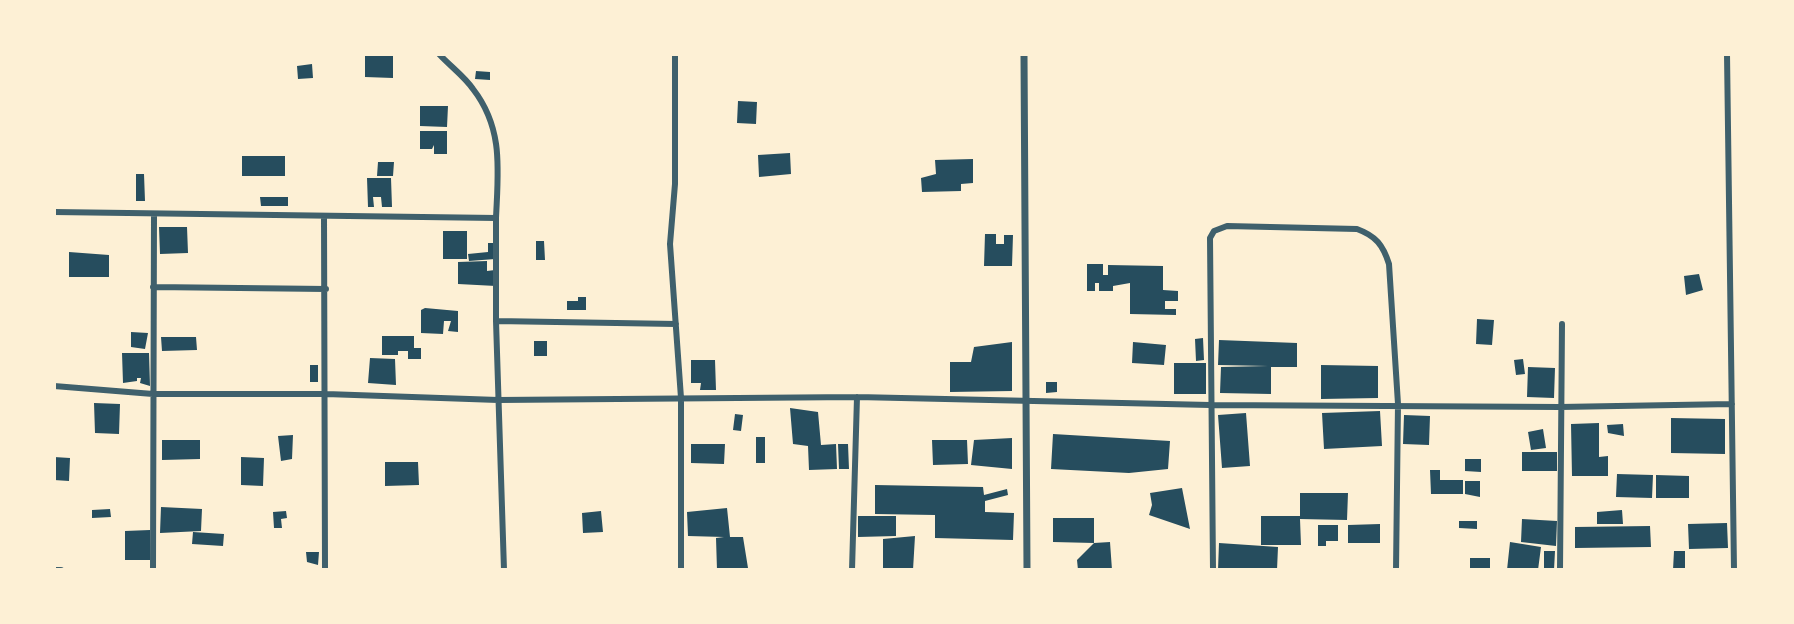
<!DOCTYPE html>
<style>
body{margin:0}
#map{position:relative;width:1794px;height:624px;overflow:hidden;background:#fdf0d5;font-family:"Noto Sans",sans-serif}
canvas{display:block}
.frame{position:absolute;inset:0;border:56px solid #fdf0d5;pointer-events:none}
</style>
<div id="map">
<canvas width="1794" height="624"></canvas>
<div class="frame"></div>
</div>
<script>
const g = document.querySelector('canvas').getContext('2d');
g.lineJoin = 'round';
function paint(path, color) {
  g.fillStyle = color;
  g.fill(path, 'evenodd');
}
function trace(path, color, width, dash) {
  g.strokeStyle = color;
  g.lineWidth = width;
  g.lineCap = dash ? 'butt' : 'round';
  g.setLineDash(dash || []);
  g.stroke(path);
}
const building = new Path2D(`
 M365 54H393V78L365 77Z
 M312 64 313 78 298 79 297 66Z
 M476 71 490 72V80L475 79Z
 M738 101 757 102 756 124 737 123Z
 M420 106H448L447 127 420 126Z
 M420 131H447V154H434V145L432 149H420Z
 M790 153 791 174 759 177 758 155Z
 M242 156H285V176H242Z
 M973 159V183L961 184V191L922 192 921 178 936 174 935 160Z
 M378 162H394L393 176H377Z
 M136 174H144L145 201H136Z
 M367 178H391L392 207H382L381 197H373L374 207H368Z
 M260 197H288V206H261Z
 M159 227H187L188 253 160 254Z
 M443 231H467V259H443Z
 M985 234H996V244H1004V235H1013L1012 266H984Z
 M536 241H544L545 260H536Z
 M488 243H494L495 259 469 261 468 254 488 252Z
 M69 252 109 255V277H69Z
 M487 261V271L495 270 496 286 458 284V262Z
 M1087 264H1103V275H1108V265L1163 266V290L1178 291V301H1165V309H1176V315L1130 314V283L1113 286V291H1099V283H1095V291H1087Z
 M1699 274 1703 290 1686 295 1684 276Z
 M578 297H586V310H567V301H578Z
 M425 308 458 311V332L448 331 451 321H444L443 334 421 333V310Z
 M1477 319 1494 320 1492 345 1476 344Z
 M131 332 148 333 145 349 131 347Z
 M382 336H414V348H421V359H408V351H398V355H382Z
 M161 337H196L197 350 162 351Z
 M1203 338 1204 360 1196 361 1195 339Z
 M1219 340 1297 343V367H1271V394L1220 393 1221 367 1268 366 1218 365Z
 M534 341H547V356H534Z
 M1012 342V391L950 392V362H971L974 347Z
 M1133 342 1166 345 1164 365 1132 363Z
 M122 353H149L150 386 140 383 141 378H137V381L123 383Z
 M370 358 395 359 396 385 368 383Z
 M1523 359 1525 374 1516 375 1514 360Z
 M691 360H715L716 390H700L701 383H691Z
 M1174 363H1206V394H1174Z
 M310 365H318V382H310Z
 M1321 365 1378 366V398L1321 399Z
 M1528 367 1555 368 1554 398 1527 397Z
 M1046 382H1057V392L1046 393Z
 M94 403 120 404 119 434 95 433Z
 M790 408 818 412 821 445 836 444 837 469 809 470 808 446 793 444Z
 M1380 411 1382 446 1324 449 1322 413Z
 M1246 413 1250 466 1222 468 1218 415Z
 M735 414 743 415 741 431 733 430Z
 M1404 415 1430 416 1429 445 1403 444Z
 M1671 418 1725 419V454L1671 453Z
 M1599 423V457L1608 456V476H1572L1571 424Z
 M1623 424 1624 436 1608 433 1607 425Z
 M1543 429 1546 448 1531 450 1528 432Z
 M1053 434 1170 441 1168 469 1129 473 1051 469Z
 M293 435 292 459 281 461 278 436Z
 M756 437H765V463H756Z
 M1012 438V469L971 465 974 440Z
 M162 440H200V459L162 460Z
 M932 440H967L968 464 933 465Z
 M691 444H725L724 464 691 463Z
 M838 444H848L849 469H839Z
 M1522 452H1557V471H1522Z
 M54 457 70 458 69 481 54 480Z
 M241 457 264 458 263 486 241 485Z
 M1465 459H1481V472L1465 471Z
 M385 462H418L419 485 385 486Z
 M1430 470H1440V480H1463V494H1431Z
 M1617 474 1653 475 1652 498 1616 497Z
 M1656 475 1689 476V498H1656Z
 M1465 481H1480V497L1465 494Z
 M875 485 983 487 984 495 1007 489 1008 495 985 501V512L1014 513 1013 540 935 538V515L875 514Z
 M1182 488 1190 529 1149 515 1152 505 1150 493Z
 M1300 493H1348L1347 520 1300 519 1301 545H1261V516H1300Z
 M161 507 202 509 201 531 160 533Z
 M727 508 730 537H743L748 568 717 570 716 538 724 537 688 536 687 512Z
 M110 509 111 517 92 518V510Z
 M1622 510 1623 524H1597V512Z
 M286 511 287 518 281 519 282 528H274L273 512Z
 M601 511 603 532 583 533 582 513Z
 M858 516H896V536L858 537Z
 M1053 518H1094V543L1053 542Z
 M1522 519 1557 521 1556 546 1521 542Z
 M1459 521H1477V529L1459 528Z
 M1727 523 1728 548 1689 549 1688 524Z
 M1380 524V543H1348V525Z
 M1318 525H1338V541H1326V546H1318Z
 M1650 526 1651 547 1575 548V527Z
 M150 530V560H125V531Z
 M193 532 224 534 223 546 192 544Z
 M915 536 913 570H883V539Z
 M1110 542 1112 570H1078L1077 560 1094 543Z
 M1510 542 1541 547 1538 570H1507Z
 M1219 543 1278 547 1277 570H1218Z
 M1544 551H1555L1554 570H1544Z
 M1674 551H1685V570H1673Z
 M306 552H319L318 565 307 562Z
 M1470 558H1490V570H1470Z`);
const minor = new Path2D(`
 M439 54C450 66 464 76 473 89 504 129 498 171 496 218
 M675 54V184L670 244 681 398V570
 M1727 54 1734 570
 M54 212 496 218V321L504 570
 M324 216 325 570
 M153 287 326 289
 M496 321 676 324
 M54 386 153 394H326L498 400 857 397 1210 405 1560 407 1732 404
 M54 570H61
 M153 570 154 215
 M852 570 857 397
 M1213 570 1210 238 1214 231 1227 226 1357 229C1376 236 1383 245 1389 264L1398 404 1396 570
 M1560 570 1562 324`);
const tertiary = new Path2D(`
 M1024 54 1027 570`);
paint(building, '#264d5e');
trace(minor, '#3f606c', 6);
trace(tertiary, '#3f606c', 7);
</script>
